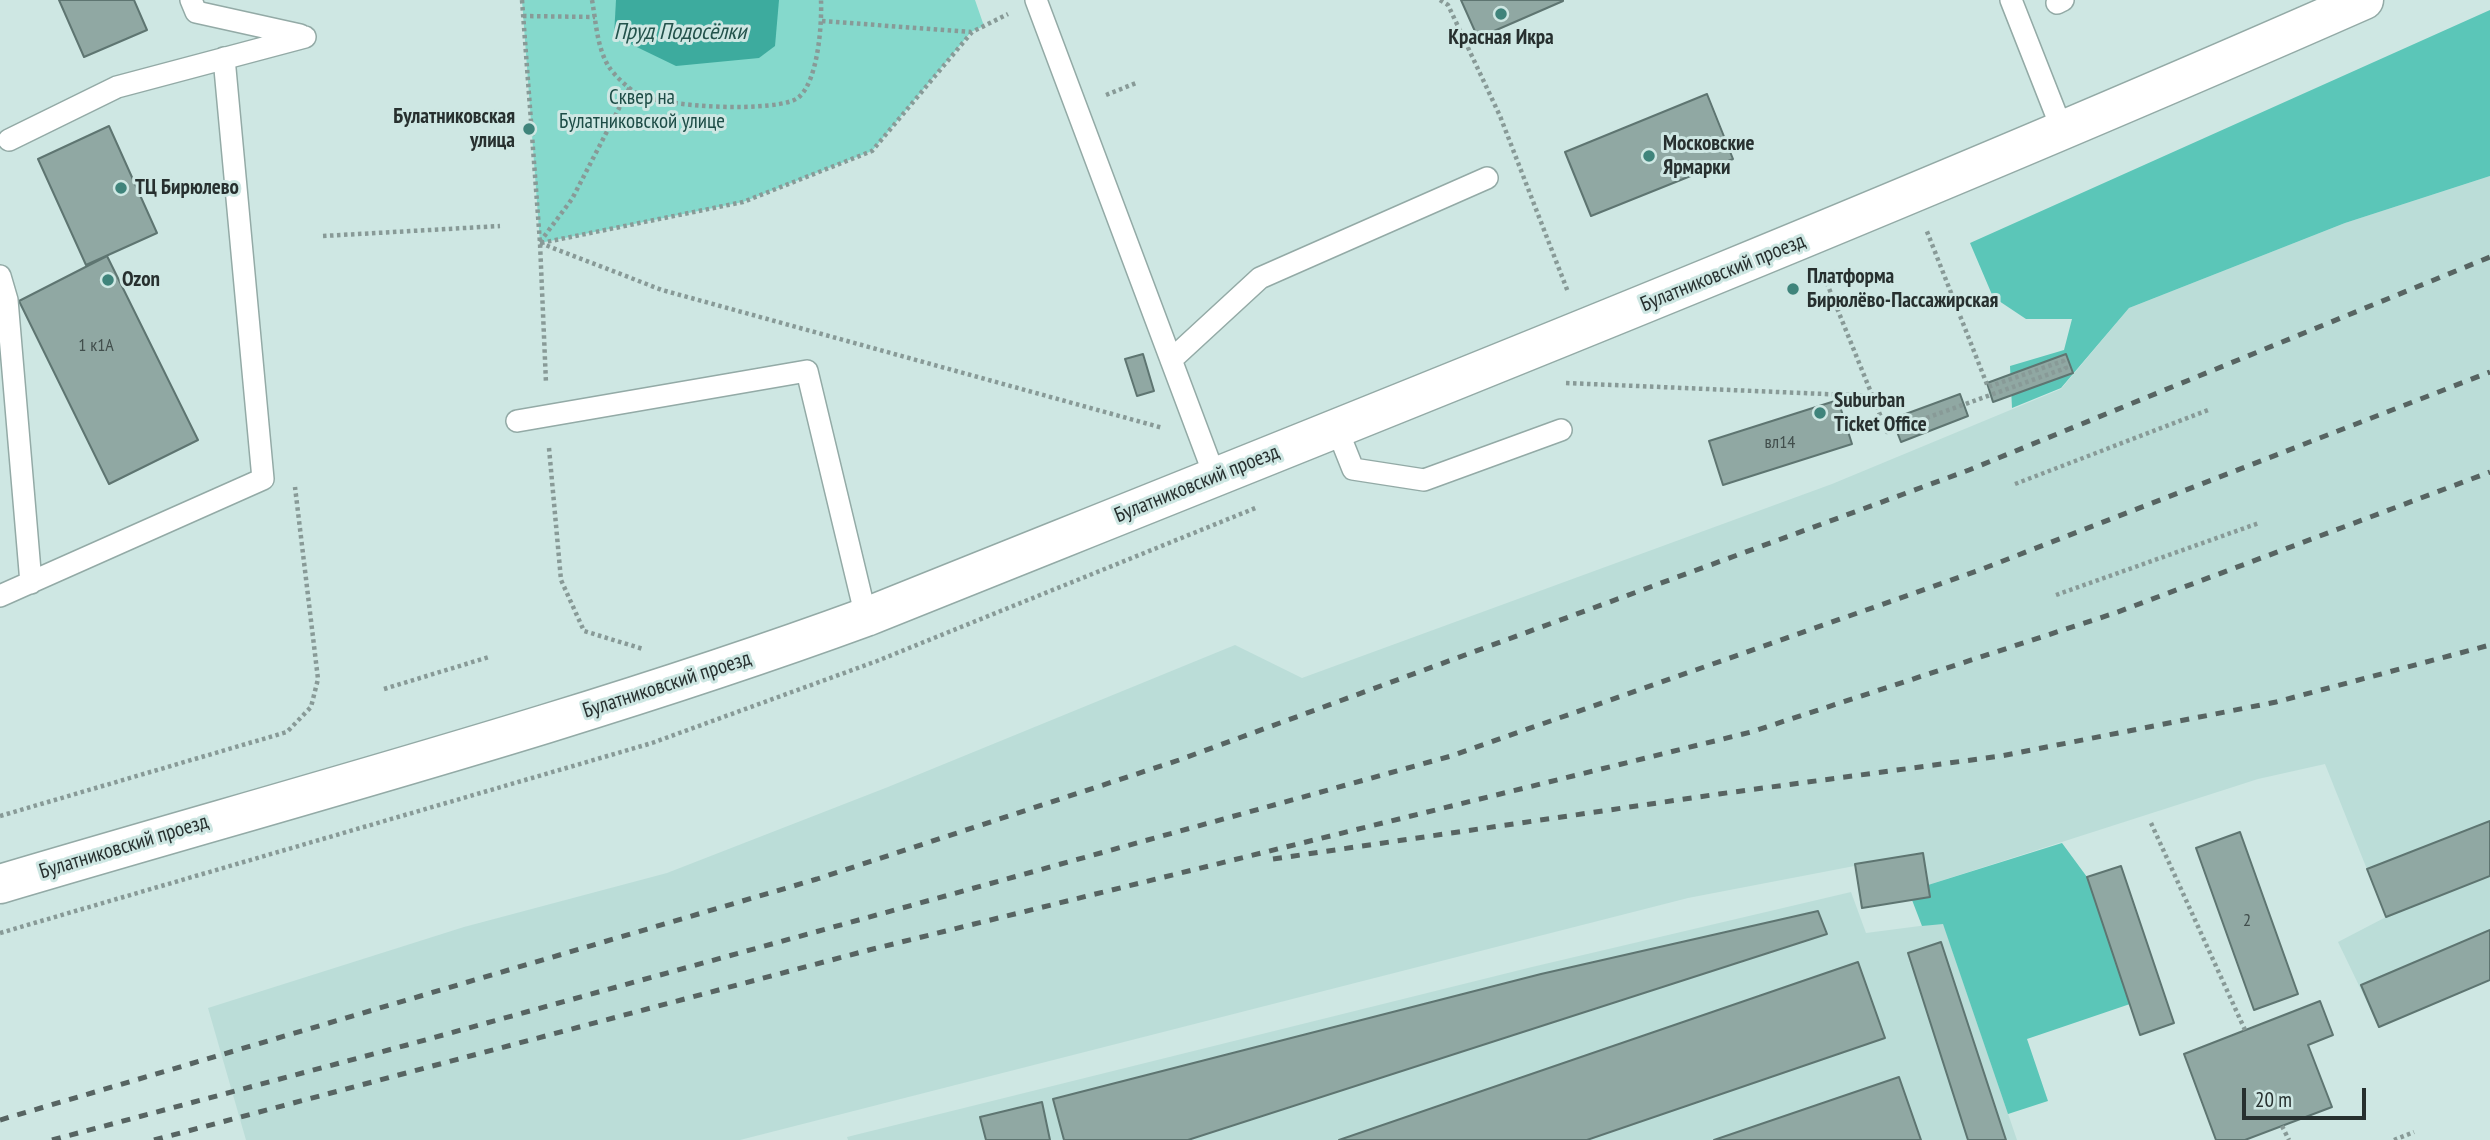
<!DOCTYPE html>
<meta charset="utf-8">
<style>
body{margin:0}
#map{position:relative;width:2490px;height:1140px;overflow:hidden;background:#cee7e3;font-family:"PT Sans Narrow",sans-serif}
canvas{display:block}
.scale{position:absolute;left:2242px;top:1088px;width:124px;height:32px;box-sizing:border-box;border:4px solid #27302f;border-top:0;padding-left:9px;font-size:21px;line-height:24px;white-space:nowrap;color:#27302f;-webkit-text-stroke:5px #cee7e3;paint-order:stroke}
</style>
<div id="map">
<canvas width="2490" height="1140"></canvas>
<div class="scale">20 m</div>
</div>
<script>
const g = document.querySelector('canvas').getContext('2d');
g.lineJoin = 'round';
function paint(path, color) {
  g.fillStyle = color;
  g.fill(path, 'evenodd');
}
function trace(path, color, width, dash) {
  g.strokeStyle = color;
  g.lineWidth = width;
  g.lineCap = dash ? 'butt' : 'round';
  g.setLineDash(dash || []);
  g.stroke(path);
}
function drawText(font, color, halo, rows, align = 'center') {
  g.font = font + ' "PT Sans Narrow",sans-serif';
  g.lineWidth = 6;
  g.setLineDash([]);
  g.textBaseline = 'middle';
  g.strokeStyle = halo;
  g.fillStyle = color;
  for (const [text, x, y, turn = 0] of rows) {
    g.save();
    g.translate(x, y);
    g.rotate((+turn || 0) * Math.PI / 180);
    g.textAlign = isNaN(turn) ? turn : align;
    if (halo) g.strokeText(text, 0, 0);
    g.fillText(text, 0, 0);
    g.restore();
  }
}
const built = new Path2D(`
 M2490 176V980L2379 1027 2338 942 2386 917 2325 764 2258 779 1928 885 1922 853 1688 898 740 1140H246L208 1008 464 927 667 873 888 787 1235 645 1302 678 1832 484 2061 389 2129 308 2345 223Z
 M1851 892 1866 933 1943 923 2017 1140H848L847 1137 1532 967Z`);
const green = new Path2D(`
 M522 0H975L984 26 971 32 872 151 743 202 540 243Z`);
const forest = new Path2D(`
 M2490 10V176L2345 223 2129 308 2061 388 2012 408 2010 366 2064 350 2072 319H2026L1993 297 1970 243Z
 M2062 843 2087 877 2130 1004 2027 1039 2048 1101 2008 1114 1943 924 1922 926 1912 900 1930 897 1928 885Z`);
const water = new Path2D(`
 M616 0H779L775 46 759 58 676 66 614 36Z`);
const building = new Path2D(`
 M59 0H134L147 30 84 57Z
 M1461 0H1563V1L1478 38Z
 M1707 94 1733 159 1591 216 1565 152Z
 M109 126 157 233 86 265 38 159Z
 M107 256 198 440 109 484 19 301Z
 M1143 354 1154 391 1137 396 1125 359Z
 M2066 354 2073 373 1993 402 1987 383Z
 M1960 394 1968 416 1901 442 1892 419Z
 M1838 400 1852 444 1723 485 1709 441Z
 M2490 821V876L2386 917 2367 869Z
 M2240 832 2298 994 2254 1010 2196 848Z
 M1923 853 1930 897 1862 908 1855 864Z
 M2121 866 2174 1023 2140 1035 2087 877Z
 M1818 911 1827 934 1188 1140H1064L1053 1099 1541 974Z
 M2490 930V980L2379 1027 2361 985Z
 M1941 942 2006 1140H1968L1908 953Z
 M1858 962 1885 1038 1587 1140H1339Z
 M2320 1001 2333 1035 2308 1045 2332 1107 2245 1140H2216L2184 1054Z
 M1899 1077 1921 1140H1714Z
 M1042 1102 1050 1140H986L980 1117Z`);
const path = new Path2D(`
 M522 0 540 243 546 383
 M592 0C596 22 597 48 609 67 614 75 628 88 636 93 657 107 780 114 799 97 818 80 822 25 821 0
 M1440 0 1448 5 1500 116 1568 292
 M523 16 595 17
 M822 21 971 32
 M1106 95 1136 83
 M323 236 500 226
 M540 242 572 199 630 87
 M540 243 662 290 1163 428
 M541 243 743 202 872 151 972 32 1008 14
 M1824 276 1887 432 2066 368 2063 361 1988 387 1926 229
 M1566 383 1872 396
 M549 448 561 580 584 631 643 649
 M2015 484 2211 409
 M2056 595 2259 523
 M384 689 489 657
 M0 816 287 732 311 707 318 679 295 487
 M2151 823 2245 1030
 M0 933 652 743 877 661 1258 507
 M2282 1126 2289 1140
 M2394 1140 2414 1132`);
const service = new Path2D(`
 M191 0 196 12 300 35
 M1036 0 1215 477
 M2011 0 2063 132
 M2057 3 2063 0
 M9 140 117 87 305 37
 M0 276 7 300 31 583
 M1171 360 1260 278 1487 178
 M517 421 807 371 866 617
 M1337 429 1353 469 1424 480 1561 430
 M0 596 263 479 224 58`);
const tertiary = new Path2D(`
 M0 884C289 798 582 721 866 617 1367 416 1869 218 2364 0`);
const rail = new Path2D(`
 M1273 859 1719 794 2001 756 2276 702 2490 645
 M0 1120 817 879 1179 760 1969 470 2490 257
 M52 1140 407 1045 1451 756 1977 571 2490 372
 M154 1140 869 950 1751 732 2115 613 2490 472`);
const markers = [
 [1501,14,7,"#3f847b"],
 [529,129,7,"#3f847b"],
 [1649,156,7,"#3f847b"],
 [121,188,7,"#3f847b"],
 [108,280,7,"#3f847b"],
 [1793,289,7,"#3f847b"],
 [1820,413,7,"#3f847b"]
];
const numberNames = [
 ["1 к1А",96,346],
 ["вл14",1780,443],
 ["2",2247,921]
];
const poiNames = [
 ["Красная Икра",1501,38,"center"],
 ["Булатниковская",515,117,"right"],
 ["улица",515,141,"right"],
 ["Московские",1663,144],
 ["Ярмарки",1663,168],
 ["ТЦ Бирюлево",135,188],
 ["Платформа",1807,277],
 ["Бирюлёво-Пассажирская",1807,301],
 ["Ozon",122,280],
 ["Suburban",1834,401],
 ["Ticket Office",1834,425]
];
const parkNames = [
 ["Сквер на",642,98],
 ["Булатниковской улице",642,122]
];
const streetNames = [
 ["Булатниковский проезд",1723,273,-22],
 ["Булатниковский проезд",1197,484,-22],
 ["Булатниковский проезд",667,685,-18],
 ["Булатниковский проезд",124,847,-17]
];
const waterNames = [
 ["Пруд Подосёлки",680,32]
];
paint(built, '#bbddd8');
paint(green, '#85d9cc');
paint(forest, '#5bc6b8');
paint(water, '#3dab9e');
paint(building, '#90a8a3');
trace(building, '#5e7571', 2);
trace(service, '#93aaa6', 24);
trace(tertiary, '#93aaa6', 41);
trace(path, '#889a97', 4.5, [3.5, 3.5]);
trace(service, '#fff', 21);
trace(tertiary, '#fff', 38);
trace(rail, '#576462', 5, [9, 9]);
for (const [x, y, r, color] of markers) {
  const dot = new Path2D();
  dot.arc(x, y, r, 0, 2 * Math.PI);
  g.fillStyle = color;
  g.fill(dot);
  trace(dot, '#cee7e3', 2.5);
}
drawText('18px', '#414e4c', null, numberNames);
drawText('bold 21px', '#27302f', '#cee7e3', poiNames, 'left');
drawText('21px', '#1d4c46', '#cee7e3', parkNames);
drawText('21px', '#27302f', '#cee7e3', streetNames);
drawText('italic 23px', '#24534c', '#cee7e3', waterNames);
</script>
